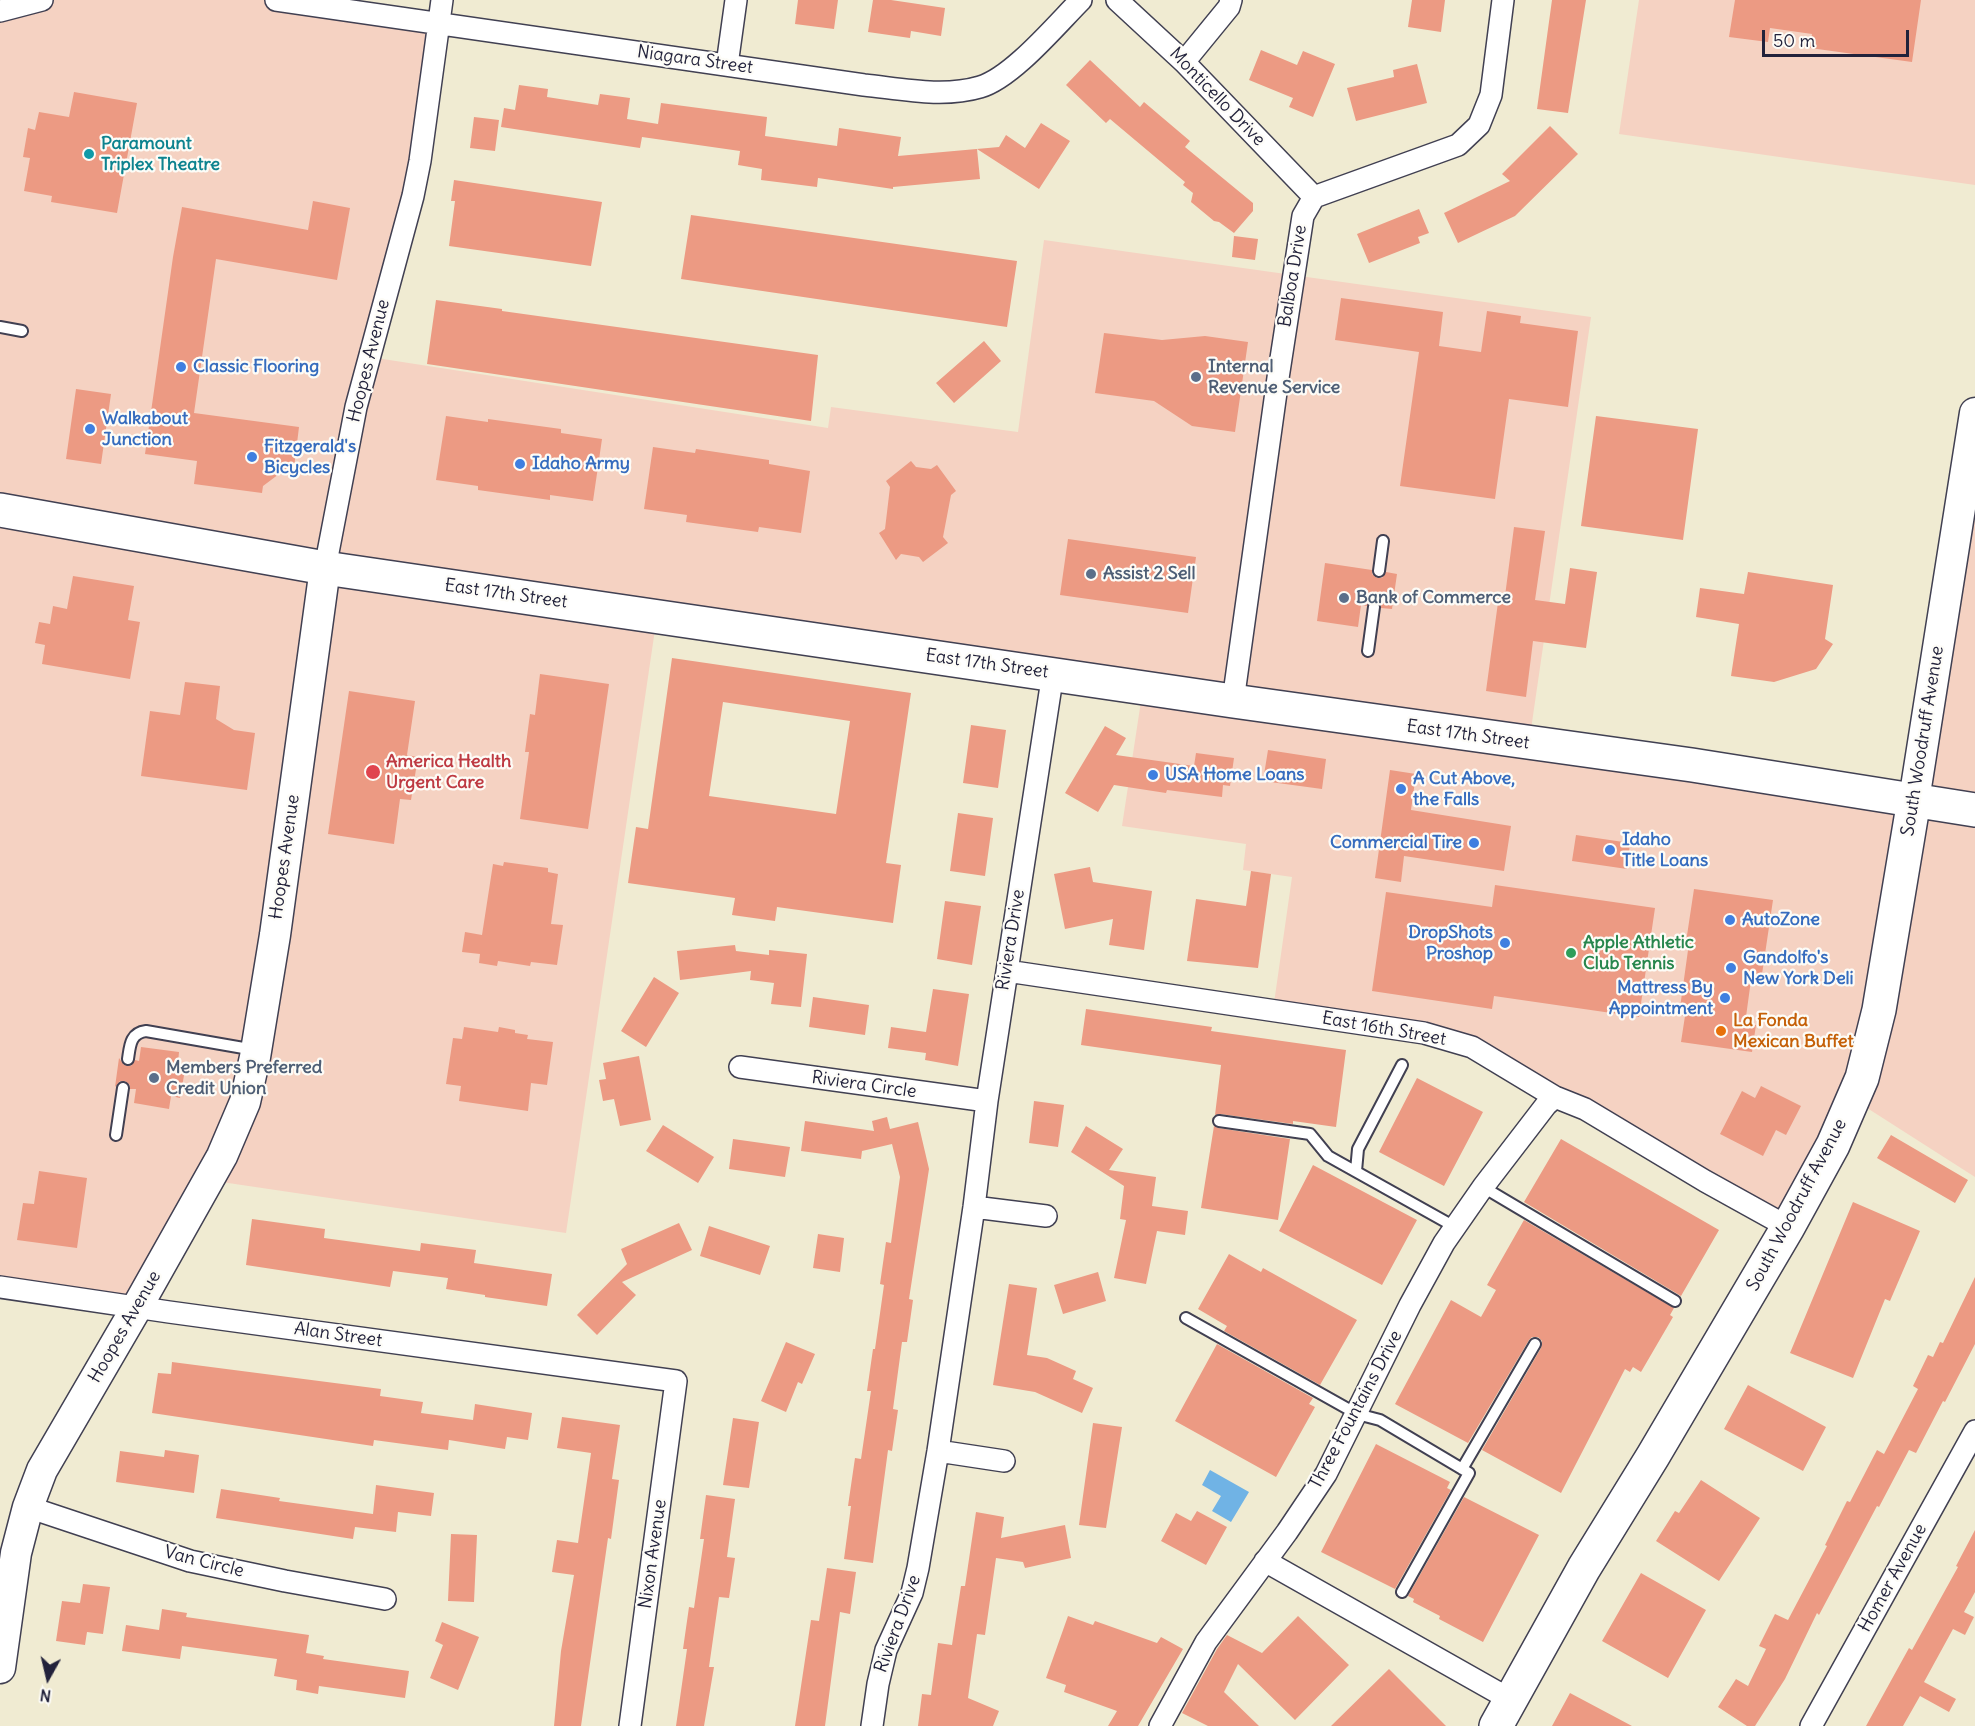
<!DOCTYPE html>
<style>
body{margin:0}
#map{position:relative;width:1975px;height:1726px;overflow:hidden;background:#f0ebd2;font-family:Delius,sans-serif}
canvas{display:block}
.north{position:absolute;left:18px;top:1648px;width:60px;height:60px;-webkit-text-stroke:4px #fdfcf7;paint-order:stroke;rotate:188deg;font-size:16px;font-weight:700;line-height:24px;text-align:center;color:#22223b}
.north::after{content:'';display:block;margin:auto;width:21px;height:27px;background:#22223b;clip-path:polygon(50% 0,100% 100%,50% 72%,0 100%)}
.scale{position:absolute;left:1762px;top:30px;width:147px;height:27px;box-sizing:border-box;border:3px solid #22223b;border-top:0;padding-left:8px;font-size:18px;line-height:21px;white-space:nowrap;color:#22223b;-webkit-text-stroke:4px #fdfcf7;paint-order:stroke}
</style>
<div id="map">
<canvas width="1975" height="1726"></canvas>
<div class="north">N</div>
<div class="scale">50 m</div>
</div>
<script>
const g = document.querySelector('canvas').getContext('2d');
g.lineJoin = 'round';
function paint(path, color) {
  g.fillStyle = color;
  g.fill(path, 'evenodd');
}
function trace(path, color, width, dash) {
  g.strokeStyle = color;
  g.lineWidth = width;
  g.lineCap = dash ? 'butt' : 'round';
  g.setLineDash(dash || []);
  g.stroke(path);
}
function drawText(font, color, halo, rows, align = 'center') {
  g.font = font + ' Delius,sans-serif';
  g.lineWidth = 4.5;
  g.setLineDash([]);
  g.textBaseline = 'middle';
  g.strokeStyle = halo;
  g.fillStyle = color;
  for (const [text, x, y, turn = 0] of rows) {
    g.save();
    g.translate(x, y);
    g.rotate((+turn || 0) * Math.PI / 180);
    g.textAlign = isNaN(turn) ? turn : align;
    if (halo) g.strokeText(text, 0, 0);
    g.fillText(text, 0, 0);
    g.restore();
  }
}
const built = new Path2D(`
 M42 0H276L439 23 370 357 828 428 831 407 1018 432 1044 240 1591 317 1529 743 1914 800 1975 413V1177L1853 1099 1788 1227 1472 1047 1273 1010 1292 877 1243 870 1246 844 1122 826 1143 688 657 616 566 1233 208 1180 137 1307 0 1287V11Z
 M1639 0H1975V185L1619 134Z`);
const water = new Path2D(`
 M1210 1470 1249 1492 1231 1522 1212 1511 1221 1496 1202 1485Z`);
const building = new Path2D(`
 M798 0H838L834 29 795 24Z
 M873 0H891L945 8 941 36 911 31 910 38 868 32Z
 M1412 0H1445L1441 32 1408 27Z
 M1552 0H1586L1568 113 1537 109Z
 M1735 0H1921L1912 62 1810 48 1812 34 1770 28 1768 42 1729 37Z
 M1261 50 1297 65 1303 51 1335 64 1313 117 1289 107 1293 98 1249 80Z
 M1090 60 1140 107 1144 102 1190 141 1185 147 1253 203V211L1234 233 1219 222 1214 221 1191 202 1193 193 1183 185 1185 182 1110 119 1106 123 1066 85Z
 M1417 64 1427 103 1356 121 1347 88 1394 77 1393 70Z
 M519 85 548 89 547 97 598 105 600 94 630 98 627 119 658 124 661 103 767 117 765 136 837 146 839 128 901 137 898 156 999 147 1006 135 1025 148 1041 123 1070 141 1039 189 977 149 980 179 893 187V189L818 178 817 187 761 180 762 169 738 165 740 151 642 137 640 148 501 127 504 108 515 110Z
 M74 92 137 103 117 213 51 202 52 196 24 191 30 158 23 157 28 128 35 130 39 112 69 117Z
 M474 117 499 120 495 151 470 148Z
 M1550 126 1578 154 1515 216 1458 243 1444 213 1510 181 1502 174Z
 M454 180 602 202 591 266 449 246 455 201H451Z
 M313 201 350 208 337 280 216 259 194 413 299 427 293 476 279 474 263 486 262 493 194 484 197 461 145 454 173 257 182 207 308 230Z
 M1419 209 1429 233 1418 237 1420 243 1369 263 1357 234Z
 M691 215 1017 261 1007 327 681 279Z
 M1234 236 1258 239 1255 260 1232 257Z
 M1341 298 1443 312 1439 346 1481 352 1487 311 1521 316 1520 323 1578 331 1568 407 1509 399 1495 499 1400 486 1419 352 1335 340Z
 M436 300 502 309V311L818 355 811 421 427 364Z
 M1104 333 1162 340 1205 336 1248 342 1235 432 1192 426 1154 401 1095 393Z
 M984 341 1001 361 954 403 936 383Z
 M76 389 111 394 101 464 66 459Z
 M446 416 488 422V419L561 429V433L602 439 593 501 550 495V500L478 490V486L436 480Z
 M1596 416 1698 429 1683 540 1581 526Z
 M653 447 695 453 696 449 769 460V464L810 471 801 533 759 527 758 532 686 522 687 515 644 509Z
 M911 461 916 467 931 469 937 465 956 491 951 495 943 537 948 543 923 562 919 557 901 554 896 560 879 533 885 529 890 487 886 481Z
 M1514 527 1545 531 1535 600 1565 604 1570 568 1597 572 1586 648 1533 641 1526 697 1486 691 1499 595 1505 596Z
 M1068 539 1196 557 1188 613 1060 595Z
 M1325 563 1372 570V574L1377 578H1382L1386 572 1397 574 1392 609 1381 608 1379 601 1372 600 1367 606 1361 605 1358 627 1317 621Z
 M1748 572 1833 585 1825 639 1833 644 1816 669 1774 682 1731 676 1739 624 1696 617 1700 588 1744 594Z
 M73 576 134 586 128 620 140 622 130 679 42 664 45 645 35 643 39 622 50 624 53 606 67 609Z
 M672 658 911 693 886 863 901 865 893 923 777 907 775 921 732 915 735 898 628 883 636 827 648 829ZM723 702 850 721 836 814 709 796Z
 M540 674 609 684 588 829 520 819 529 752H525L530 714 535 715Z
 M185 682 220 686 216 719 234 730 255 733 247 790 141 776 150 711 180 715Z
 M349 691 415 701 407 755 418 757 411 800 400 799 394 844 328 834Z
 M971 725 1006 730 998 788 963 783Z
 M1105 726 1126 738 1116 755 1194 766 1196 753 1234 758 1230 786 1223 785 1222 797 1167 790 1166 793 1114 785 1098 812 1065 793Z
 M1268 750 1326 759 1322 789 1263 781Z
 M1390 770 1416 774 1411 810 1511 826 1504 871 1404 856 1401 882 1375 878Z
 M958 813 993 818 985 876 950 871Z
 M1576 835 1630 843 1627 869 1572 861Z
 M504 862 548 868V872L558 874 551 924 563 925 557 965 531 962 530 966 498 961 497 966 479 963 480 954 462 952 465 932 482 935 493 864 503 866Z
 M1090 867 1093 882 1152 891 1144 950 1109 945 1113 919 1065 929 1054 874Z
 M1251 871 1271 874 1258 968 1187 961 1196 899 1246 906Z
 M1495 885 1655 908 1639 1017 1494 996 1492 1009 1372 991 1386 892 1492 907Z
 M1694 889 1773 900 1761 981 1751 980 1745 1024 1756 1025 1752 1052 1681 1042 1685 1016 1679 1015 1689 943 1686 942Z
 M945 901 981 906 972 965 937 959Z
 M735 945 736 951 769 955V950L807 954 801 1007 771 1004 774 983 750 980 751 971 680 980 677 951Z
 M654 977 679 993 646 1047 621 1031Z
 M933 989 969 994 958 1066 925 1060 926 1053 888 1048 891 1027 926 1032Z
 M813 997 869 1005 865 1035 809 1027Z
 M1086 1009 1212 1027 1211 1031 1346 1050 1336 1127 1293 1121V1124L1220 1114 1215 1115 1221 1065 1081 1045Z
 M464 1027 498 1032 499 1027 515 1030V1033L528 1035 527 1039 553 1042 547 1085 531 1083 528 1111 459 1101 461 1086 446 1084 453 1038 462 1039Z
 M141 1047 179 1052 178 1063 186 1064 180 1098 171 1096 169 1109 134 1103 136 1089H130V1085L125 1081H120L115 1087 119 1058 124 1065 131 1066 135 1060 139 1061Z
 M639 1056 651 1120 620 1126 614 1099 603 1101 599 1080 606 1079 603 1063Z
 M1417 1078 1483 1112 1444 1186 1379 1152Z
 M1761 1086 1801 1106 1786 1135 1776 1130 1763 1156 1720 1134 1742 1091 1755 1098Z
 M1034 1101 1064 1105 1058 1147 1029 1143Z
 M887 1117 890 1129 918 1122 929 1169 909 1299 913 1300 907 1342H902L893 1409 898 1410 892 1451 888 1450 873 1563 844 1559 851 1506H848L855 1458 861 1459 871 1391H867L873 1349H875L884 1285 880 1284 886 1242 891 1243 900 1177 892 1144 862 1151 861 1159 801 1151 805 1121 874 1131 872 1121Z
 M663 1125 714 1157 698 1183 646 1151Z
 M1086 1126 1123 1149 1109 1170 1156 1177 1152 1206 1188 1211 1185 1235 1157 1231 1146 1284 1114 1278 1126 1220 1120 1219 1124 1186 1071 1152Z
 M1214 1126 1218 1128 1290 1139 1278 1220 1201 1208Z
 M1891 1135 1968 1180 1955 1203 1877 1158Z
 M733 1139 790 1147 785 1177 729 1169Z
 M1561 1139 1719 1230 1681 1296 1524 1202Z
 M1313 1165 1417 1220 1382 1285 1279 1231Z
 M39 1171 87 1178 77 1248 17 1240 23 1203 34 1204Z
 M1853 1202 1920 1231 1890 1301 1885 1299 1853 1378 1790 1353Z
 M252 1219 325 1229 324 1238 420 1251 421 1243 476 1250 474 1263 552 1274 547 1306 485 1297V1295L446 1289 448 1278 393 1271 390 1287 246 1265Z
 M1524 1220 1674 1308 1670 1315 1673 1317 1641 1372 1633 1367 1630 1372 1625 1369 1561 1493 1482 1450 1541 1348 1542 1341 1538 1337H1532L1529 1340 1468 1443 1395 1404 1451 1300 1481 1317 1496 1290 1487 1285Z
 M679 1223 692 1250 622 1282 636 1295 597 1335 577 1315 627 1264 621 1249Z
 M709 1226 770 1246 760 1275 700 1256Z
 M818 1234 844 1238 840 1272 813 1268Z
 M1229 1254 1261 1272 1263 1268 1357 1320 1320 1385 1224 1331 1227 1326 1198 1309Z
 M1098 1272 1106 1301 1063 1314 1054 1285Z
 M1975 1277V1344L1945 1402 1943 1401 1916 1453 1909 1450 1879 1507 1877 1506 1819 1615 1817 1613 1785 1679 1755 1726H1747L1718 1707 1736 1679 1748 1686 1766 1649 1759 1646 1775 1614 1788 1620 1827 1546 1825 1545 1847 1501 1850 1502 1877 1450 1884 1454 1918 1389 1913 1386 1928 1355 1933 1357 1940 1342 1943 1343Z
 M1009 1284 1037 1288 1027 1355 1047 1358 1076 1371 1073 1379 1093 1388 1082 1413 1035 1392 993 1385Z
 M786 1342 815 1354 802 1384 798 1382 786 1412 761 1401Z
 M1217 1344 1313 1398 1309 1404 1315 1407 1276 1477 1175 1421Z
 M172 1362 381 1389 380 1396 423 1402 421 1413 473 1420 475 1404 532 1413 528 1440 507 1437 505 1449 449 1440 448 1450 374 1440 373 1446 152 1413 158 1373 171 1374Z
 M1748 1385 1826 1427 1803 1471 1724 1429Z
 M562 1417 620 1425 612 1479 619 1480 611 1539 608 1538 581 1726H554L561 1651 574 1575 552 1572 557 1540 578 1543 591 1453 557 1448Z
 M733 1418 759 1422 749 1488 723 1485Z
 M1093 1423 1122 1427 1106 1528 1079 1525Z
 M1376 1444 1450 1482 1447 1488 1451 1490 1395 1589 1321 1552Z
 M165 1450 199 1455 194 1493 116 1482 120 1451 164 1457Z
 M1701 1480 1760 1518 1719 1581 1656 1541 1675 1511 1679 1513Z
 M376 1485 434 1493 431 1516 398 1512 396 1532 355 1527 353 1539 216 1518 221 1489 280 1498 279 1501 373 1514Z
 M706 1495 735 1499 727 1557 735 1558 729 1598 719 1597 709 1667H714L704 1726H676L687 1649H683L689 1607 694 1608 704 1539H700Z
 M1464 1497 1539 1535 1483 1642 1439 1619 1440 1616 1413 1602 1414 1599 1408 1596Z
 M1197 1511 1227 1527 1206 1565 1161 1541 1176 1513 1191 1521Z
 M976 1512 1004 1517 1001 1538 1065 1525 1071 1558 1025 1568 1023 1562 996 1558 985 1635 977 1634 968 1698 999 1711 993 1726H918L922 1694 931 1695 938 1643 952 1645 961 1586H965Z
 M1975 1530V1592L1964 1612 1974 1617 1965 1635 1953 1629 1924 1682 1956 1699 1949 1712 1920 1696 1903 1726H1866L1909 1648 1912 1650 1958 1567 1956 1566Z
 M451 1534 477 1535 474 1602 448 1601Z
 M827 1568 856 1572 850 1614 840 1612 825 1726H795L811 1620 819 1621Z
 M1641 1573 1706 1610 1668 1678 1602 1641Z
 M83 1584 110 1587 103 1634 87 1632 85 1645 56 1641 62 1601 80 1603Z
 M162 1609 187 1613 186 1617 309 1635 306 1653 324 1656 323 1659 409 1671 405 1698 319 1686 318 1694 296 1690 297 1680 274 1676 277 1659 182 1646 180 1659 122 1651 126 1625 159 1630Z
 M1068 1616 1093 1625 1095 1621 1157 1643 1161 1637 1183 1649 1138 1726H1108L1117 1711 1064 1692 1066 1685 1046 1678Z
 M1298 1616 1349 1665 1295 1720 1238 1664 1224 1692 1259 1726H1208L1182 1713 1217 1649 1227 1635 1262 1653Z
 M442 1622 479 1637 458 1690 430 1678 443 1645 435 1641Z
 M1389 1669 1446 1726H1331Z
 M1570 1693 1632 1726H1552Z`);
const lane = new Path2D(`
 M0 327 22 331
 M1379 571 1383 541
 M1368 651 1374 607
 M128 1059C130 1046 130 1033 146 1031L255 1050
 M1219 1121 1310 1134 1328 1156 1455 1227
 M116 1135 123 1088
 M1356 1171 1358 1149 1402 1065
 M1483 1187 1675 1301
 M1186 1318 1357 1414 1380 1420 1469 1473 1402 1592
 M1462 1469 1535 1344`);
const street = new Path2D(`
 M276 0 864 85C902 89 943 98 980 87 1012 78 1057 24 1081 0
 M1117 0 1184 62 1314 197
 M0 11 42 0
 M1184 62 1229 7 1231 0
 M727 65 736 0
 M325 568 356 407 413 196 420 161 442 0
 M1233 701 1278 378 1303 216 1314 197 1458 145 1479 125 1491 95 1503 0
 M1007 971 1424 1033 1472 1047 1555 1097 1585 1109 1705 1181 1788 1227
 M740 1067 987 1101
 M974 1207 1046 1216
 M0 1287 169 1312 676 1381 630 1726
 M938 1451 1004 1461
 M28 1507 190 1561 285 1581 385 1599
 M1265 1561 1511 1700
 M872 1726 878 1684 886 1650 912 1593 918 1568 938 1451 974 1207 987 1101 1053 673
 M1160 1726 1206 1642 1287 1532 1326 1474 1410 1305 1444 1243 1483 1187 1546 1105 1555 1097
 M1811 1726 1975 1431`);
const secondary = new Path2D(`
 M1914 800 1975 413
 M0 1668 16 1553 28 1507 42 1470 137 1307 222 1156 245 1102 255 1057 275 935 325 568`);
const primary = new Path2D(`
 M0 510 325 568 1233 701 1692 765 1975 810
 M1496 1726 1584 1568 1653 1456 1788 1227 1833 1145 1862 1078 1879 1010 1914 800`);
const markers = [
 [89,154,6,"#0f9aa8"],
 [181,367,6,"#3f7fe0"],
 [1196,377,6,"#5c6f8a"],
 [90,429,6,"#3f7fe0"],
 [252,457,6,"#3f7fe0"],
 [520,464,6,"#3f7fe0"],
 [1091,574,6,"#5c6f8a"],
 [1344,598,6,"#5c6f8a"],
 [373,772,8,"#e0444e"],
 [1153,775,6,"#3f7fe0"],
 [1401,789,6,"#3f7fe0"],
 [1474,843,6,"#3f7fe0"],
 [1610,850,6,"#3f7fe0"],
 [1730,920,6,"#3f7fe0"],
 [1505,943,6,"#3f7fe0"],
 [1571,953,6,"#2e9e5b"],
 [1731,968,6,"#3f7fe0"],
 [1725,998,6,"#3f7fe0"],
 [1721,1031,6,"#e8710a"],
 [154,1078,6,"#5c6f8a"]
];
const streetNames = [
 ["Niagara Street",695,60,8],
 ["Monticello Drive",1217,97,46],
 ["Balboa Drive",1293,276,-81],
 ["Hoopes Avenue",369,361,-76],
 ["East 17th Street",506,594,8],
 ["East 17th Street",987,664,8],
 ["East 17th Street",1468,735,8],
 ["South Woodruff Avenue",1923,741,-81],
 ["Hoopes Avenue",285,857,-82],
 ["Riviera Drive",1011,940,-81],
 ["East 16th Street",1384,1029,10],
 ["Riviera Circle",864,1085,8],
 ["South Woodruff Avenue",1797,1205,-62],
 ["Hoopes Avenue",125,1327,-60],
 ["Alan Street",338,1335,8],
 ["Three Fountains Drive",1356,1410,-62],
 ["Nixon Avenue",653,1554,-82],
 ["Van Circle",204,1562,14],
 ["Homer Avenue",1893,1578,-61],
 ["Riviera Drive",898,1624,-70]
];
const cultureNames = [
 ["Paramount",101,144],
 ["Triplex Theatre",101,165]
];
const shopNames = [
 ["Classic Flooring",193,367],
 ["Walkabout",102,419],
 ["Junction",102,440],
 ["Fitzgerald's",264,447],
 ["Bicycles",264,468],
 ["Idaho Army",532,464],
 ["USA Home Loans",1165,775],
 ["A Cut Above,",1413,779],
 ["the Falls",1413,800],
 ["Idaho",1622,840],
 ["Title Loans",1622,861],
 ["Commercial Tire",1462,843,"right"],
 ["AutoZone",1742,920],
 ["DropShots",1493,933,"right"],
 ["Proshop",1493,954,"right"],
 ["Gandolfo's",1743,958],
 ["New York Deli",1743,979],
 ["Mattress By",1713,988,"right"],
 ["Appointment",1713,1009,"right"]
];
const serviceNames = [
 ["Internal",1208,367],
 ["Revenue Service",1208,388],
 ["Assist 2 Sell",1103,574],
 ["Bank of Commerce",1356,598],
 ["Members Preferred",166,1068],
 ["Credit Union",166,1089]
];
const healthNames = [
 ["America Health",386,762],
 ["Urgent Care",386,783]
];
const leisureNames = [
 ["Apple Athletic",1583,943],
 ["Club Tennis",1583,964]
];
const foodNames = [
 ["La Fonda",1733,1021],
 ["Mexican Buffet",1733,1042]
];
paint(built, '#f5d2c2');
paint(water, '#70b3e5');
paint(building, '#ec9a83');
trace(lane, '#414052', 14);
trace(street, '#414052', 24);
trace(secondary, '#414052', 33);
trace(primary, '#414052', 36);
trace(lane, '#fff', 10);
trace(street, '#fff', 21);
trace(secondary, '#fff', 30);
trace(primary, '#fff', 33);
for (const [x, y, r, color] of markers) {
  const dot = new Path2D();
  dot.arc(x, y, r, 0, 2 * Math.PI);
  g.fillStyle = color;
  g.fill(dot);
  trace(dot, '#fdfcf7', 2);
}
drawText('18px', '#22223b', '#fdfcf7', streetNames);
drawText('bold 18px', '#0d838f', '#fdfcf7', cultureNames, 'left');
drawText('bold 18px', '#366cbe', '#fdfcf7', shopNames, 'left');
drawText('bold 18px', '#4e5e75', '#fdfcf7', serviceNames, 'left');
drawText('bold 18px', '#be3a42', '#fdfcf7', healthNames, 'left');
drawText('bold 18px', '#27864d', '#fdfcf7', leisureNames, 'left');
drawText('bold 18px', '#c56008', '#fdfcf7', foodNames, 'left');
</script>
